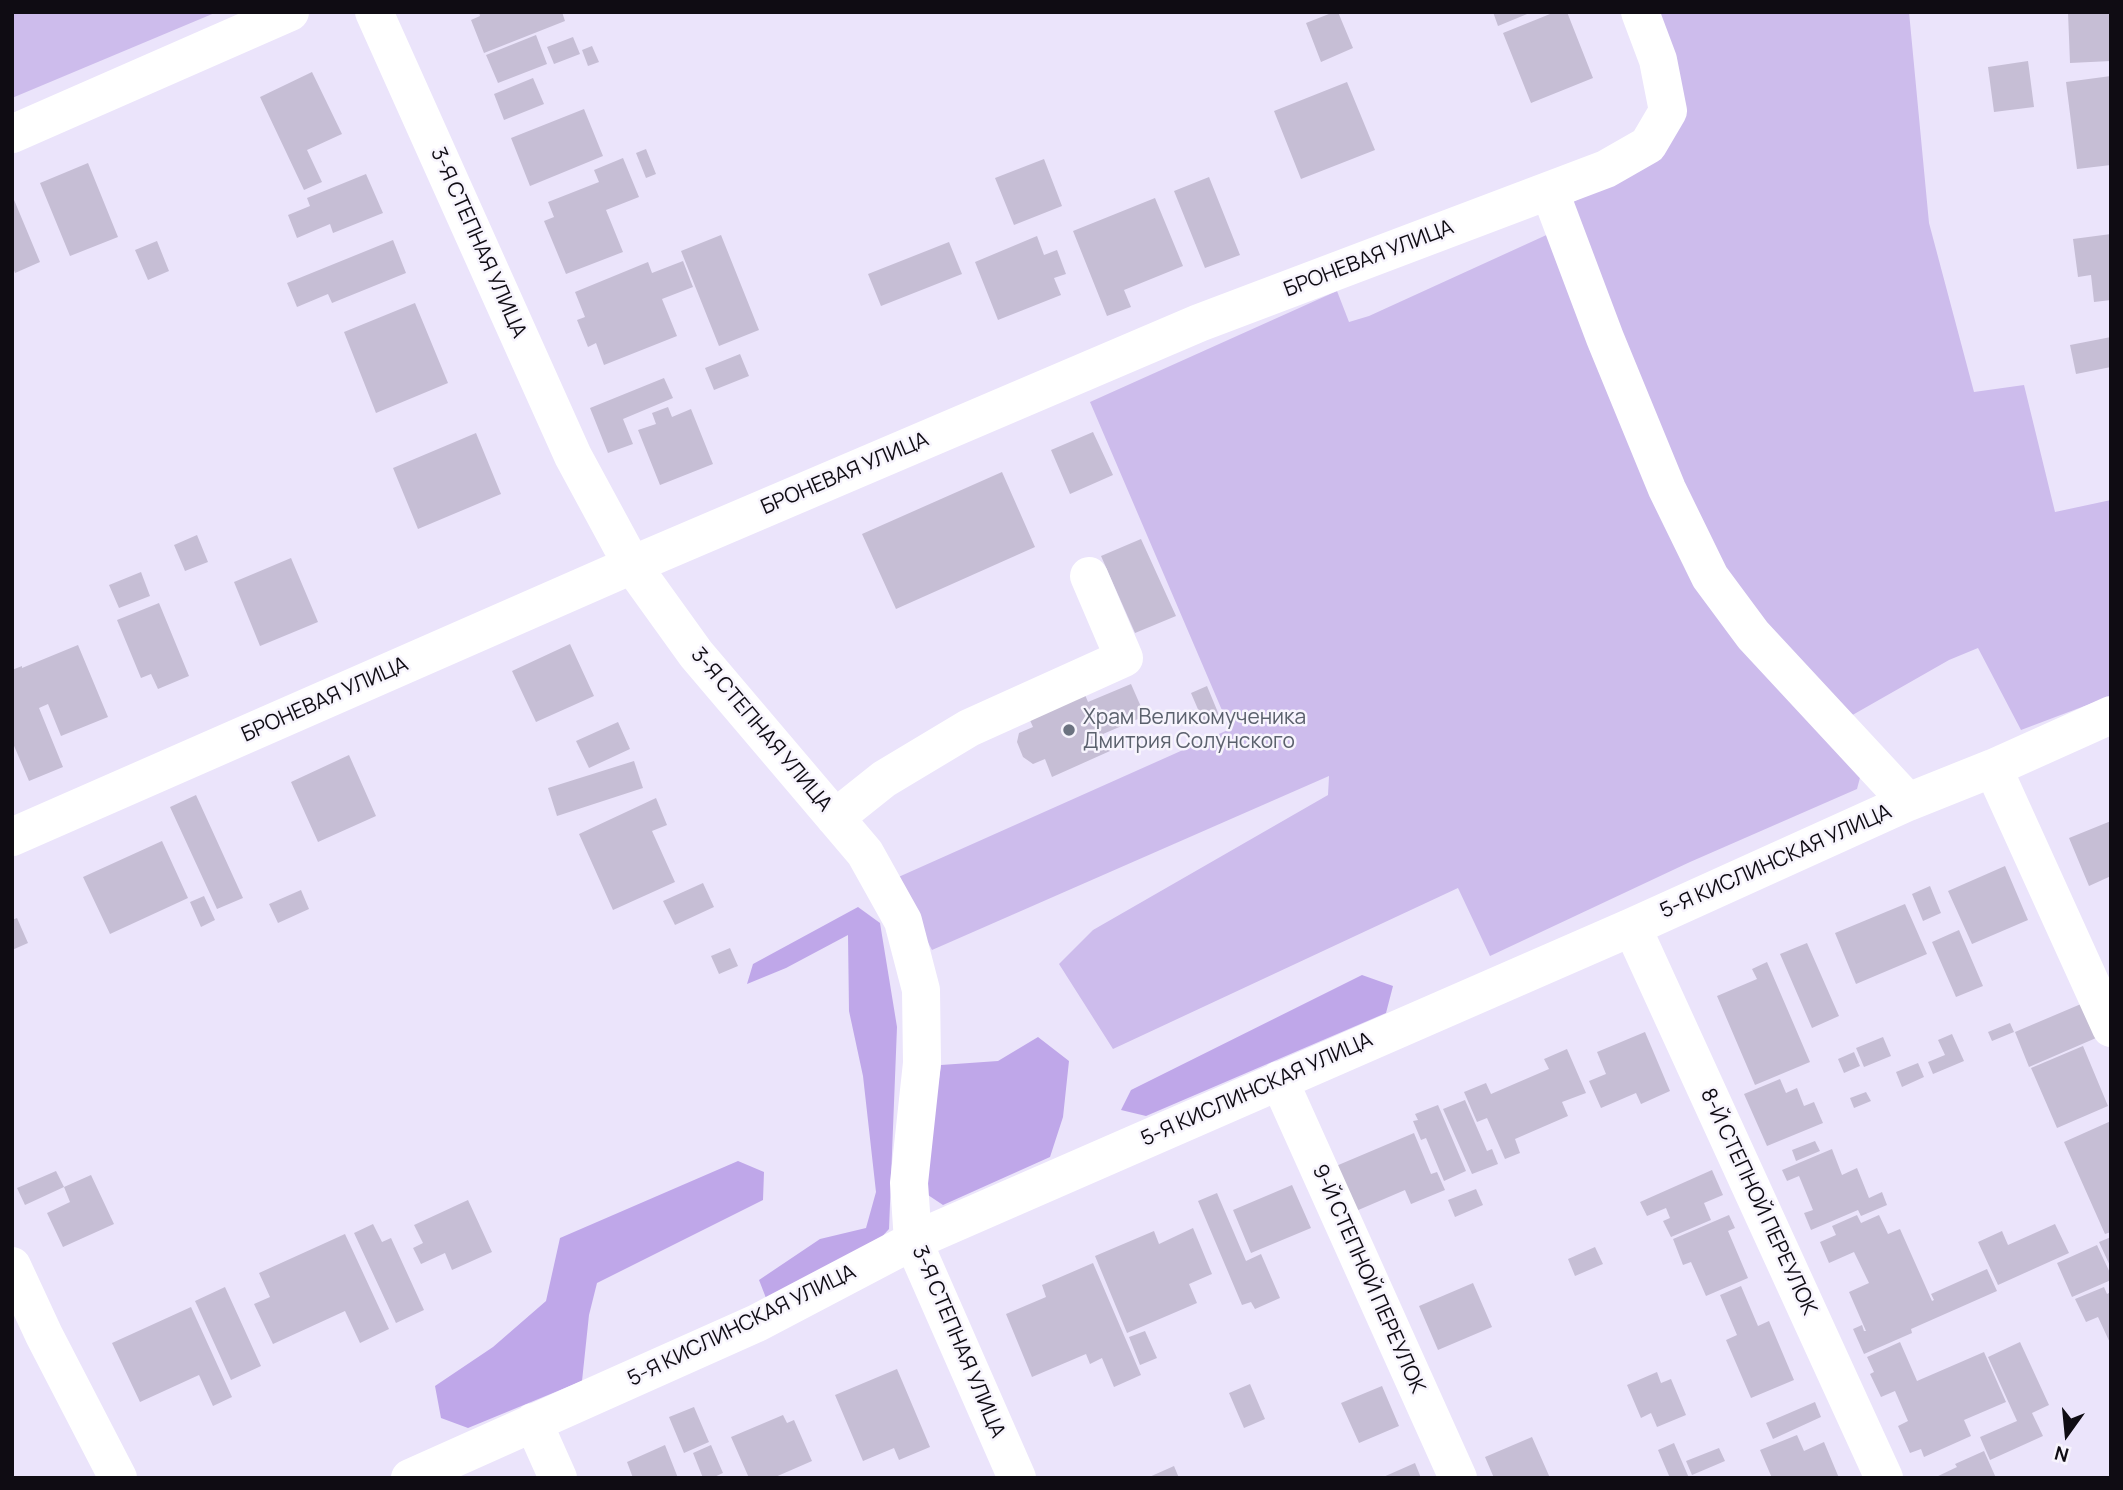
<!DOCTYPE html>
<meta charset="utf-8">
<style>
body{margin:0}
#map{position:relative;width:2123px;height:1490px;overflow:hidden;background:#ebe4fb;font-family:Manrope,sans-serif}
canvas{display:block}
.frame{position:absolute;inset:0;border:14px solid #0f0c13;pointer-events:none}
.north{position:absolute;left:2032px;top:1399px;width:70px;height:70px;-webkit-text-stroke:5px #f7f4fd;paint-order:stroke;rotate:195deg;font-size:19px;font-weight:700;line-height:28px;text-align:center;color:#0f0c13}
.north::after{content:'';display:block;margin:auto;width:24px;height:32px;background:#0f0c13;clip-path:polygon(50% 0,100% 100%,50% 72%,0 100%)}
</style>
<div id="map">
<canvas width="2123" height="1490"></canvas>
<div class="frame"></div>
<div class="north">N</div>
</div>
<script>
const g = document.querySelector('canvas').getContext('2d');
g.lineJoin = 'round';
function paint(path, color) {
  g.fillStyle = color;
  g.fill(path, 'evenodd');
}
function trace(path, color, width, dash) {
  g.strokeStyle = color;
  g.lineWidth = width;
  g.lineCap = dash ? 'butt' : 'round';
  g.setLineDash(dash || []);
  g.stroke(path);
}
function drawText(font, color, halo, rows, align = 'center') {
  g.font = font + ' Manrope,sans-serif';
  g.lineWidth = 5;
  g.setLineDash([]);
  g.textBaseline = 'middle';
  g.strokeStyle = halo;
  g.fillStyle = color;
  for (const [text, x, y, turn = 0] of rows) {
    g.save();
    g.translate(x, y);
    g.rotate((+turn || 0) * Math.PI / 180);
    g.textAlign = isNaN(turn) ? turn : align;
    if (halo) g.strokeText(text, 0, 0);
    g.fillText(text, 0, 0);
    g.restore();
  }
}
const green = new Path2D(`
 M12 12H217L12 98Z
 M1653 12H1909L1929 223 1974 392 2024 385 2055 512 2111 500V696L2021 730 1978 648 1949 660 1849 717 1756 623 1702 538 1569 204 1651 162Z
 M1553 232 1654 489 1862 770 1857 789 1690 862 1490 956 1458 888 1113 1049 1059 964 1093 930 1328 795 1329 776 932 950 894 879 1230 729 1090 402 1337 291 1349 322 1369 316Z`);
const forest = new Path2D(`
 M858 907 880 923 897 1027 889 1229 868 1252 766 1298 759 1280 820 1239 866 1228 876 1192 863 1076 849 1011 848 935 786 968 747 984 753 964Z
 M1362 975 1393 986 1386 1013 1146 1116 1121 1110 1131 1090Z
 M1038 1037 1069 1061 1063 1117 1050 1157 943 1205 922 1191 941 1065 998 1061Z
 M738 1161 764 1172 763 1200 597 1283 589 1315 582 1381 468 1428 441 1418 435 1386 493 1347 546 1301 560 1238Z`);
const building = new Path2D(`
 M479 12H562L565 21 484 53 471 20 480 16Z
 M1334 12H1338L1353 48 1321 62 1306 23Z
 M1493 12H1532L1498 26Z
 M1555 12H1567L1593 78 1531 103 1503 33Z
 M2068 12H2111V61L2070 63Z
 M536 35 547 64 498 83 486 55Z
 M573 37 580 54 554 64 547 47Z
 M592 46 599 62 588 66 582 50Z
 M2028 61 2034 107 1994 112 1988 67Z
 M312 72 342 134 307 150 322 182 304 190 260 97Z
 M2111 76V165L2077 169 2066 82Z
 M533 78 544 104 504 120 494 94Z
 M1347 82 1375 150 1301 179 1274 111Z
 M584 109 603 156 530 186 511 138Z
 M646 149 656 174 646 178 636 153Z
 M623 158 639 197 606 210 623 252 566 274 544 221 554 217 548 202 599 182 594 170Z
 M1044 159 1062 206 1014 225 995 178Z
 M88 163 118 237 70 256 40 183Z
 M366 174 383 213 333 233 330 224 297 238 288 215 310 206 307 198Z
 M1209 177 1240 255 1205 268 1174 191Z
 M12 195 40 262 15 273 12 265Z
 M1155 198 1183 266 1124 290 1131 307 1107 316 1073 231Z
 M2111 234V300L2094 302 2091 275 2078 277 2073 239Z
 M721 235 759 330 719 346 681 251Z
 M1037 236 1044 255 1057 250 1066 274 1054 278 1061 295 998 320 975 262Z
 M393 240 406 273 332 303 328 294 297 307 287 283Z
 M157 241 169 271 148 280 135 250Z
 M949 242 962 274 881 306 868 274Z
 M683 261 693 287 662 299 677 336 604 365 596 343 588 347 577 320 585 317 575 292 648 262 652 273Z
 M415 303 448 383 376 413 344 332Z
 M2111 337V367L2076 374 2070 345Z
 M740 354 749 376 714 390 705 368Z
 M664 378 673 398 623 419 633 444 608 453 590 408Z
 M668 407 672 417 691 409 713 464 660 485 638 430 656 424 652 413Z
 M1093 432 1113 475 1070 494 1051 450Z
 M476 433 501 494 418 529 393 468Z
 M1002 472 1035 547 896 609 862 534Z
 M197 535 208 562 185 571 174 545Z
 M1141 539 1176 616 1135 633 1101 556Z
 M291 558 318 622 260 646 234 582Z
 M141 572 150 596 119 608 109 585Z
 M159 603 189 676 158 689 151 674 141 678 117 620Z
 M570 644 594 696 536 722 512 671Z
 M78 645 108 717 61 736 48 704 39 708 63 767 29 781 12 741V670L22 666V668Z
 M1131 684 1145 716 1103 734 1110 751 1052 777 1045 759 1033 764 1023 757 1017 742 1019 733 1033 727 1025 709 1081 685 1088 702Z
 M1207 686 1219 715 1203 721 1191 693Z
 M618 722 630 749 589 768 576 741Z
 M349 755 376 816 318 842 291 782Z
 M634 761 643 788 557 816 548 788Z
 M196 795 243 898 217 909 170 807Z
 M656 798 667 825 652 831 675 882 613 910 579 834Z
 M2111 821V876L2089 886 2069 838Z
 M162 841 188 898 110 934 83 877Z
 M2005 866 2028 920 1972 944 1948 891Z
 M703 883 714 907 675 925 663 901Z
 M1930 886 1941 913 1923 921 1912 894Z
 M301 890 309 909 278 923 269 904Z
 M204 896 215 920 201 927 190 902Z
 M1905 904 1927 954 1856 984 1835 933Z
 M17 918 28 943 12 950V920Z
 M1959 930 1983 986 1956 997 1932 942Z
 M1807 943 1839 1016 1812 1028 1780 954Z
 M730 948 738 966 719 974 711 956Z
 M1767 962 1810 1062 1755 1085 1717 996 1757 979 1752 969Z
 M2081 1004 2096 1038 2029 1067 2015 1032Z
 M2010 1023 2014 1032 1992 1041 1988 1032Z
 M1645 1032 1670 1091 1641 1104 1636 1093 1601 1108 1589 1081 1606 1074 1597 1052Z
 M1952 1034 1964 1061 1933 1074 1928 1062 1945 1055 1938 1040Z
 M1883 1037 1891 1056 1864 1067 1856 1048Z
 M2083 1046 2108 1106 2057 1128 2031 1068Z
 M1567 1049 1586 1093 1562 1102 1568 1116 1515 1139 1520 1153 1505 1159 1487 1118 1477 1122 1464 1092 1486 1083 1491 1094 1549 1069 1544 1059Z
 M1854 1052 1860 1066 1844 1073 1838 1059Z
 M1918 1063 1924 1077 1902 1087 1896 1072Z
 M1780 1079 1786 1093 1797 1088 1804 1106 1814 1102 1823 1123 1767 1146 1744 1094Z
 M1866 1092 1871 1101 1854 1108 1850 1098Z
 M1465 1100 1487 1151 1492 1149 1498 1164 1472 1174 1443 1109Z
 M1438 1105 1466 1171 1444 1181 1426 1138 1421 1140 1413 1121 1418 1120 1415 1114Z
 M2111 1121V1232L2105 1234 2064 1142Z
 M1414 1133 1431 1174 1437 1172 1445 1190 1411 1204 1405 1190 1356 1211 1336 1166Z
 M1815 1141 1820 1151 1796 1161 1792 1150Z
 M1832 1149 1842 1175 1857 1168 1869 1198 1882 1192 1887 1205 1861 1216 1858 1210 1811 1230 1804 1213 1813 1210 1799 1176 1787 1181 1782 1170Z
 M1712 1170 1723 1195 1704 1203 1711 1220 1671 1237 1663 1221 1670 1218 1666 1208 1647 1216 1640 1202Z
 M56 1171 64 1187 91 1175 114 1224 63 1247 47 1213 70 1202 64 1187 25 1205 17 1188Z
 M1292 1185 1311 1228 1251 1253 1233 1210Z
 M1476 1189 1483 1205 1455 1217 1448 1200Z
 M1217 1193 1246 1261 1261 1254 1280 1298 1255 1309 1251 1302 1242 1305 1198 1201Z
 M468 1200 492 1252 452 1270 445 1253 421 1264 413 1248 423 1243 414 1225Z
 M1729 1215 1735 1228 1728 1231 1748 1278 1706 1296 1691 1262 1683 1265 1673 1239Z
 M1857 1215 1861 1223 1879 1215 1888 1234 1900 1229 1932 1301 1934 1300 1931 1294 1987 1269 1997 1291 1911 1329 1912 1333 1864 1354 1853 1329 1862 1325 1864 1331H1866L1849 1292 1869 1283 1854 1252 1829 1263 1820 1242 1836 1235 1832 1226Z
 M373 1224 382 1242 391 1238 424 1310 396 1323 354 1233Z
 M2055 1224 2069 1253 1998 1285 1978 1242 2002 1231 2008 1245Z
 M1193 1228 1212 1274 1189 1284 1197 1303 1127 1333 1095 1256 1154 1231 1159 1244Z
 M345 1234 389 1329 360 1343 345 1311 273 1344 254 1304 270 1297 259 1273Z
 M2111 1237V1268L2099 1242Z
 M2097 1245 2111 1275V1280L2072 1297 2057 1263Z
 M1595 1247 1603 1264 1575 1276 1568 1259Z
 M1093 1263 1141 1375 1114 1387 1102 1358 1090 1364 1086 1354 1032 1377 1006 1314 1046 1297 1042 1285Z
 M1473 1283 1492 1327 1438 1350 1419 1306Z
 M1741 1286 1758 1326 1769 1321 1794 1380 1751 1398 1726 1340 1737 1335 1720 1295Z
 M225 1287 261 1366 231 1380 195 1301Z
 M2104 1287 2107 1294 2111 1292V1345L2098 1317 2086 1322 2075 1299Z
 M191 1307 232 1397 213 1406 199 1375 140 1402 112 1343Z
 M1145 1331 1157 1358 1140 1365 1129 1337Z
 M1900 1342 1917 1381 1984 1352 2006 1402 1964 1420 1971 1436 1924 1457 1921 1449 1910 1453 1898 1426 1908 1421 1895 1391 1881 1397 1870 1374 1874 1372 1867 1357Z
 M2020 1342 2049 1405 2032 1413 2043 1436 1990 1460 1980 1437 2017 1421 1988 1357Z
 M897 1369 930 1447 899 1460 894 1448 863 1461 835 1395Z
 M1657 1372 1661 1383 1671 1379 1686 1415 1657 1427 1651 1413 1641 1418 1627 1385Z
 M1250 1384 1265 1419 1244 1428 1229 1393Z
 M1382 1386 1399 1426 1359 1443 1341 1403Z
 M1815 1402 1821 1417 1773 1439 1766 1423Z
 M694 1407 709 1442 684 1453 669 1417Z
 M783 1415 787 1423 794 1420 812 1461 773 1478H749L731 1437Z
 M1797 1435 1804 1451 1824 1442 1839 1478H1772L1760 1450Z
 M1532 1437 1550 1478H1494L1485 1457Z
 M1674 1443 1689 1478H1670L1658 1450Z
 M665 1445 678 1478H633L627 1462Z
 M711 1445 723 1473 712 1478H703L693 1453Z
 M1719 1448 1725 1461 1692 1475 1686 1461Z
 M1984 1451 1996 1478H1934L1957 1467 1955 1464Z
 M1415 1463 1421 1478H1381Z
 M1174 1466 1179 1478H1147Z`);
const minor = new Path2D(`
 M374 12 573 456 632 565 696 654 865 853 903 921 921 990 922 1063 909 1183 913 1241 1017 1478
 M12 134 290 12
 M1550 192 1605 338 1667 489 1710 577 1753 635 1908 802
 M1993 768 2111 1028
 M835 818 884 779 969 728 1124 658 1089 576
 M12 837 632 565 1199 323 1606 169 1648 145 1668 111 1658 60 1640 12
 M1632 927 1884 1478
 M1279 1080 1458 1478
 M12 1266 44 1335 118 1478
 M533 1422 558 1478
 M410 1478 757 1323 913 1241 1632 927 1908 802 1993 768 2111 715`);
const markers = [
 [1069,730,7,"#6b7280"]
];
const streetNames = [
 ["3-Я СТЕПНАЯ УЛИЦА",478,243,66],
 ["БРОНЕВАЯ УЛИЦА",1369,259,-21],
 ["БРОНЕВАЯ УЛИЦА",845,474,-23],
 ["БРОНЕВАЯ УЛИЦА",325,700,-24],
 ["3-Я СТЕПНАЯ УЛИЦА",761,730,50],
 ["5-Я КИСЛИНСКАЯ УЛИЦА",1776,862,-24],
 ["5-Я КИСЛИНСКАЯ УЛИЦА",1257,1090,-24],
 ["8-Й СТЕПНОЙ ПЕРЕУЛОК",1758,1202,65],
 ["9-Й СТЕПНОЙ ПЕРЕУЛОК",1368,1279,66],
 ["5-Я КИСЛИНСКАЯ УЛИЦА",742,1326,-26],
 ["3-Я СТЕПНАЯ УЛИЦА",958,1342,67]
];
const worshipNames = [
 ["Храм Великомученика",1083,718],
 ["Дмитрия Солунского",1083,742]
];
paint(green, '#cdbcec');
paint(forest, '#bfa7e9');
paint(building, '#c6bed5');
trace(minor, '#fff', 38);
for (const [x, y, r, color] of markers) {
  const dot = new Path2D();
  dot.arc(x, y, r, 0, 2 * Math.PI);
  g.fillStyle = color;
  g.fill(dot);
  trace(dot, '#f7f4fd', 2.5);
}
drawText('21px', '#0f0c13', '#f7f4fd', streetNames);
drawText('21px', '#5b616d', '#f7f4fd', worshipNames, 'left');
</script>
